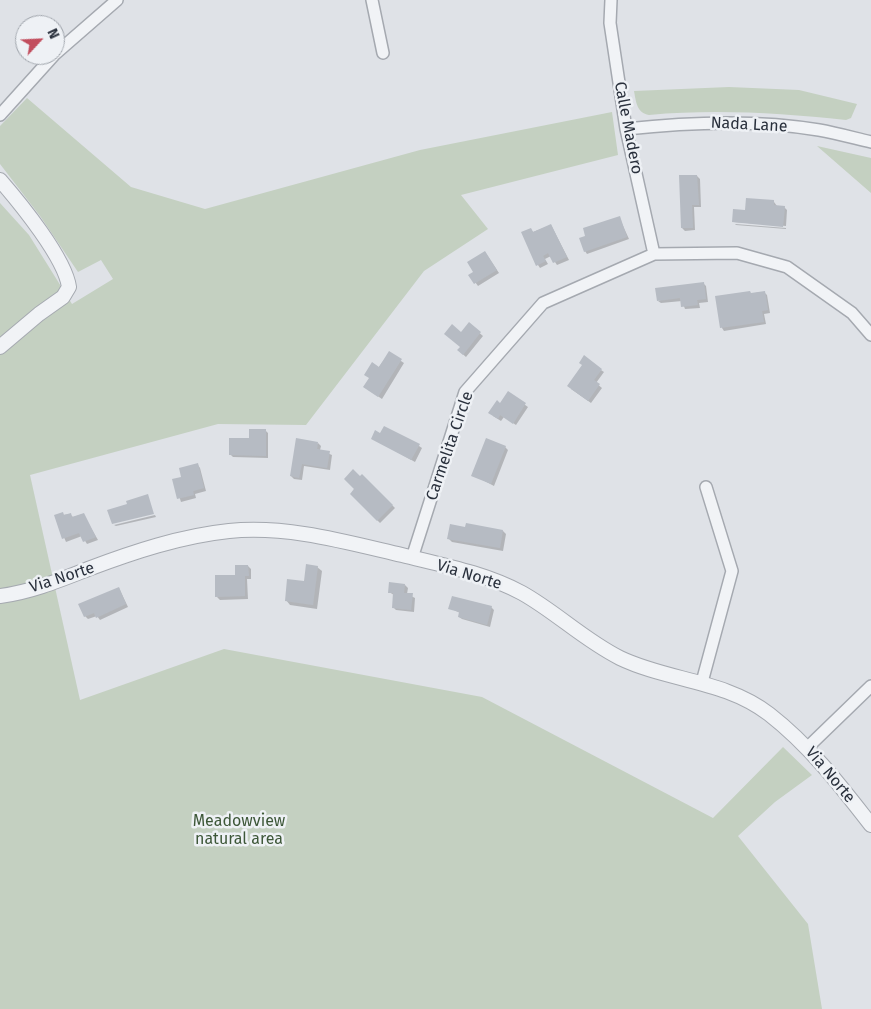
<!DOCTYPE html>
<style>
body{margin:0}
#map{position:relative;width:871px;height:1009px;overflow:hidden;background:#dfe2e7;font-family:"Fira Sans",sans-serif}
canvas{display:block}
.north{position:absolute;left:15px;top:15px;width:50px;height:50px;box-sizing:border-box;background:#eef1f5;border:1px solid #9fa4ab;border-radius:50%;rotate:65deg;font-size:14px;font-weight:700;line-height:20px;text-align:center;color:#29303c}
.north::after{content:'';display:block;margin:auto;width:18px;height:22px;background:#c24d5d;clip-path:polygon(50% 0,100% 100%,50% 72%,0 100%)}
</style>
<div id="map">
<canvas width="871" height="1009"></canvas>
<div class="north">N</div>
</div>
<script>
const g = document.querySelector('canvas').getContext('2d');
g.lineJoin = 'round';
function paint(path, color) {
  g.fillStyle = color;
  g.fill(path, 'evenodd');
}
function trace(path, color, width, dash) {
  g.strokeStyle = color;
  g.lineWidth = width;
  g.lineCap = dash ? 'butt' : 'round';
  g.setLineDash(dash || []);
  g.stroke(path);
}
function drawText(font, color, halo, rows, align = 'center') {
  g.font = font + ' "Fira Sans",sans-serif';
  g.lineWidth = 5;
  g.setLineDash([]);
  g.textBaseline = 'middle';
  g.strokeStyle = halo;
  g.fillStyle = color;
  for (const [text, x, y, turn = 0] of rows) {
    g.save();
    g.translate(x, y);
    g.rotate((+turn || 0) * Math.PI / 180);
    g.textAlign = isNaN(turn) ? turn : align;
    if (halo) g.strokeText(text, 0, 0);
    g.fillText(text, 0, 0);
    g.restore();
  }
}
const green = new Path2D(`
 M729 87 799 90 857 104 851 118 846 120C780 113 715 109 649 115 637 113 636 102 634 91Z
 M27 98 131 187 205 209 420 150 612 112 618 155 461 195 488 229 424 271 306 425 218 424 30 475 80 700 224 649 482 697 713 818 783 747 812 775 775 802 738 836 808 924 822 1009H0V203L29 235 72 304 113 279 101 260 78 272 40 216 0 164V126Z
 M817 146 871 158V193Z`);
const shadow = new Path2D(`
 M697 176 700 179 701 207H694L695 230 685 231 682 228Z
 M774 202 777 206 784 207 787 210 786 226 733 222 746 212Z
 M619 217 629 239 587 254 585 251Z
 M735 224 786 228V229L736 225Z
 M551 225 569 260 557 265 551 256 545 259 548 264 540 268 538 265 531 229 533 232Z
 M485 252 499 273 478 286 470 275 475 272Z
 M703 283 706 286 708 302 699 303 700 308 685 309 682 301 661 303 658 301Z
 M764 292 767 295 770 313 764 314 766 324 724 331 722 328 717 297Z
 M469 324 483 336 466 357 458 350 461 347 462 333Z
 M389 353 404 363 382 399 364 387Z
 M601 370 604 372 596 383 602 388 591 403 571 389Z
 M508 393 528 407 516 425 504 417 501 421 493 416Z
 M265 430 268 433V458L233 457 230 454Z
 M372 438 419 446 422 448 415 462Z
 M318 443 321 446 320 450 332 455 330 470 304 466 302 480 294 479 291 476Z
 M505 447 508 450 494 486 473 475Z
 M198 465 200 468 206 491 195 494 196 498 181 502 174 480 183 477Z
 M362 476 395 508 380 523 351 494Z
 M70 514 73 517 83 514 98 540 87 544 82 536 66 542 55 516Z
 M155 515 156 517 116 526 114 525Z
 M467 529 503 531 506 534 503 551 452 542 449 539Z
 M248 566 251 569V579H247L248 599 220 600 217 597Z
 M317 567 322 571 317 609 290 605 286 600Z
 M405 585 408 588 407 594 415 598 414 612 396 610 393 607 394 595 389 592Z
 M119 588 128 607 100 620 97 616 88 619 85 616Z
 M491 607 494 610 490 627 462 619 459 617 460 613 450 608Z`);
const building = new Path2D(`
 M679 175H697L699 205H692L693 228H681Z
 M746 198 774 200V205L785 206 783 227 732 222 733 209 745 210Z
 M620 216 627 237 584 252 579 238 585 236 583 228Z
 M551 224 567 257 553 263 548 253 543 256 546 261 536 266 521 232 531 228 533 232Z
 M485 251 497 270 474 284 468 275 473 272 467 262Z
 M704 282 706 299 697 300 698 305 681 307 680 298 657 301 655 288Z
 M750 291 751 293 765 291 768 310 762 311 764 322 720 328 715 296Z
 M469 322 481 332 463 355 457 350 460 347 444 334 452 324 461 332Z
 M389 351 402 359 378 397 363 387 369 378 364 375 372 362 379 367Z
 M584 355 602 369 594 380 600 384 588 401 567 386 582 365 579 363Z
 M508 391 526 403 513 424 500 415 498 419 488 413 497 400 500 403Z
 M384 426 420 444 411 460 371 439 375 430 380 433Z
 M249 429H266V456L229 455V438H249Z
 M296 438 318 442 317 449 330 451 327 468 302 464 299 478 290 476Z
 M486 438 506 446 491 484 471 476Z
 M198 463 204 488 193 491 194 495 177 499 172 479 181 477 179 468Z
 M353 469 360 476 362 474 393 505 377 521 350 494 354 489 344 479Z
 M148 494 154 514 112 524 107 510 127 504 126 501Z
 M63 512 64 515 71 513 72 517 84 513 96 537 83 542 79 533 62 539 54 515Z
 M466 523 503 530 500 548 447 539 450 524 465 527Z
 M306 564 318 566 313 605 285 601 287 579 304 581Z
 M235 565H248L249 576H245V596L215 597V575H235Z
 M389 582 405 584 404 593H413L411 610 392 608 393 593H388Z
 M119 587 126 604 96 618 94 613 84 617 78 604Z
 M452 596 492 606 487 625 458 617 459 612 448 609Z`);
const minor = new Path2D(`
 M372 0 383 53
 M611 0 610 23 626 129 654 254
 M55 54 117 0
 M0 115 54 55
 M626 129C689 122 756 119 819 130 836 133 854 138 871 142
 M412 558 465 392 543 303 654 254 737 253 787 267 852 313 871 335
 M702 682 732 571 706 487
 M808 747 871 686`);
const tertiary = new Path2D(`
 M0 180C20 203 65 258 69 287L63 297 39 314 0 347
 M0 596C31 592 60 580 88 569 133 552 181 536 229 531 287 525 346 542 402 555 442 565 485 573 522 593 556 612 584 640 620 658 668 681 725 680 769 714 809 745 840 785 871 825`);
const streetNames = [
 ["Nada Lane",749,125,3],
 ["Calle Madero",628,128,79],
 ["Carmelita Circle",450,446,-71],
 ["Via Norte",469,575,17],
 ["Via Norte",62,578,-18],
 ["Via Norte",830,775,50]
];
const parkNames = [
 ["Meadowview",239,822],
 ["natural area",239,840]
];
paint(green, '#c4d0c1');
paint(shadow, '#0003');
paint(building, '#b6bbc3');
trace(minor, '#a5a9b0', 14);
trace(tertiary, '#a5a9b0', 16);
trace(minor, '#f1f3f6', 11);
trace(tertiary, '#f1f3f6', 14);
drawText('16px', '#29303c', '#eef1f5', streetNames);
drawText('16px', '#3d5738', '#eef1f5', parkNames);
</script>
